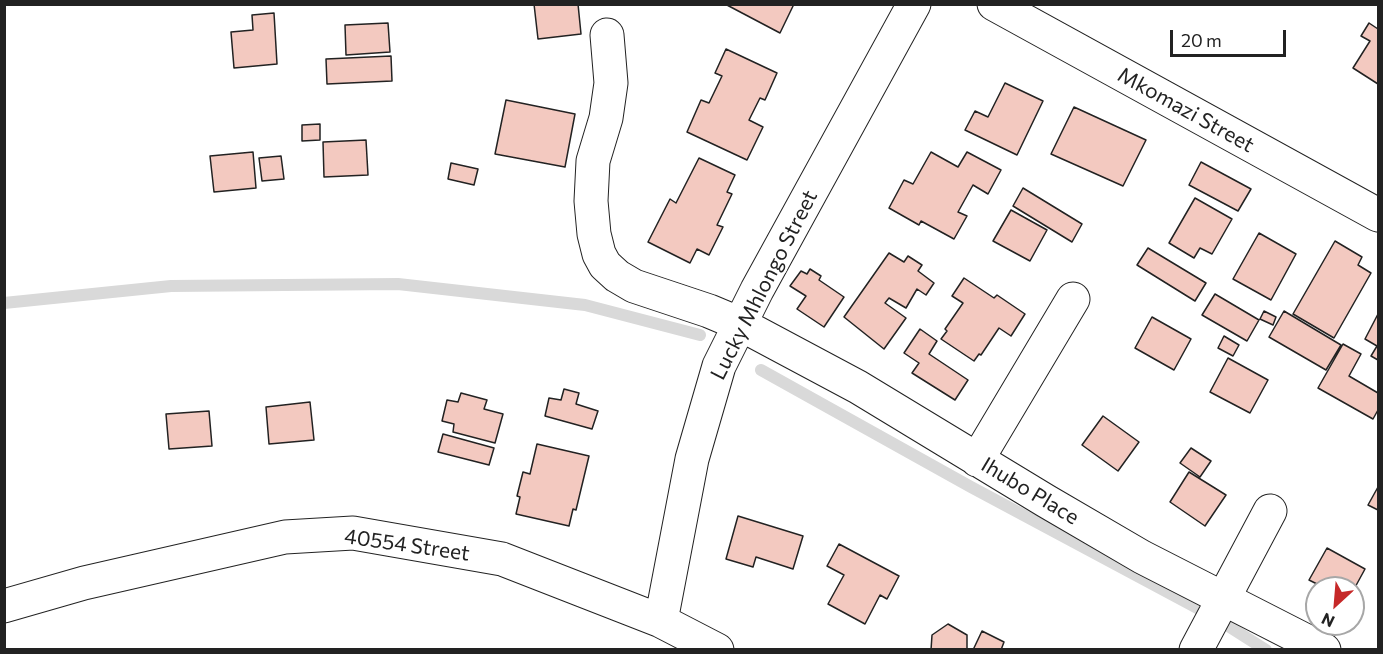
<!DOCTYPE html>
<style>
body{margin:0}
#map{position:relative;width:1383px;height:654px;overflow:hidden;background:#fff;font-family:Commissioner,sans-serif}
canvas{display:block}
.frame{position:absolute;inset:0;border:6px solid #222;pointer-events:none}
.north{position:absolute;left:1305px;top:576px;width:60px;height:60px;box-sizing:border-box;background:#fff;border:2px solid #a7a7a7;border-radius:50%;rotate:206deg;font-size:16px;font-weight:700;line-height:24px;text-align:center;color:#222}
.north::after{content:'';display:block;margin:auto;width:21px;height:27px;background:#c62828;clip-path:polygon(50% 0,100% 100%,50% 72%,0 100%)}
.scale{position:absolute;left:1170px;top:30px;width:116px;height:27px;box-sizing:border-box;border:3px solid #222;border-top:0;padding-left:8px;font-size:18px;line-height:21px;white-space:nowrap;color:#222;-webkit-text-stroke:4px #fff;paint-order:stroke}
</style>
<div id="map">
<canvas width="1383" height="654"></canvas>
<div class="frame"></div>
<div class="north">N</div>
<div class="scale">20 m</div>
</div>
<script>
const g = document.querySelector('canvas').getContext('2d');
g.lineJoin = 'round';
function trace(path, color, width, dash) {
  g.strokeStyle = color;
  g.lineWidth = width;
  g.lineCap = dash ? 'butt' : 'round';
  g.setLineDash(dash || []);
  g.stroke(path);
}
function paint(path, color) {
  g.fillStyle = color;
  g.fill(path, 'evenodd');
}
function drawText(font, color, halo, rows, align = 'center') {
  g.font = font + ' Commissioner,sans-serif';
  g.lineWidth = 4.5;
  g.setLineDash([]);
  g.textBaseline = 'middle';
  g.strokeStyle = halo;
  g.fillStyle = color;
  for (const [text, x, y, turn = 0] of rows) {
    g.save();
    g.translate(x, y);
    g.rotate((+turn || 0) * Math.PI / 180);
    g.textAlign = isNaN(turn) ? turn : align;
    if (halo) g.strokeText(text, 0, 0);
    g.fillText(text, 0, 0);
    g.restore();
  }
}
const stream = new Path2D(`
 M4 303 171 286 398 284 585 305 700 335
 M761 370 971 487 1214 617 1266 650`);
const building = new Path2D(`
 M534 4H578L581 34 538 39Z
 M725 4H794L780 33Z
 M274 13 277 64 234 68 231 32 253 30 252 15Z
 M388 23 390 52 346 55 345 25Z
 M1369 23 1378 29V84L1353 68 1370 41 1361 36Z
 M726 49 777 73 765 100 760 98 749 120 763 127 747 160 687 132 701 100 709 103 722 76 715 73Z
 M391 56 392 81 327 84 326 59Z
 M1005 83 1043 101 1017 155 965 130 975 111 988 117Z
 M506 100 575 114 565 167 495 154Z
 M1074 107 1146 140 1123 186 1051 154Z
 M320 124V140L302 141V125Z
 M366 140 368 175 324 177 323 142Z
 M253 152 256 188 214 192 210 156Z
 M931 152 958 167 967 152 1001 170 988 194 973 185 958 212 967 216 954 239 921 221 919 225 889 208 904 180 913 184Z
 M281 156 284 179 262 181 259 158Z
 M699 158 735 175 727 192 732 194 717 225 723 227 709 255 697 249 690 263 648 242 670 199 676 203Z
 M1201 162 1251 189 1238 211 1189 185Z
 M451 163 478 169 474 185 448 179Z
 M1023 188 1082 224 1072 242 1013 206Z
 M1195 198 1232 219 1212 254 1200 248 1194 258 1169 243Z
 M1011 210 1047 230 1030 261 993 241Z
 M1259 233 1296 254 1271 300 1233 279Z
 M1335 241 1362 257 1358 265 1371 273 1334 338 1293 314Z
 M1148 248 1206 283 1195 301 1137 265Z
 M889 253 904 262 908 256 922 265 918 271 934 283 926 295 917 289 906 308 889 298 885 303 906 318 884 349 844 317Z
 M810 269 821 276 819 280 844 297 824 327 797 309 806 296 790 286 801 271 807 274Z
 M964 278 994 298 997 295 1025 314 1011 336 999 328 981 355 979 354 974 361 941 339 947 331 945 329 963 303 952 296Z
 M1215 294 1259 320 1247 341 1202 315Z
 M1264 311 1276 317 1273 325 1260 319Z
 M1284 311 1341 345 1326 370 1269 337Z
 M1378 314V360L1371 356 1377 346 1365 339Z
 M1152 317 1191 339 1174 370 1135 348Z
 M920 329 937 341 929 354 968 380 955 400 912 373 919 363 904 353Z
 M1224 336 1239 345 1233 356 1218 348Z
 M1343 344 1361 354 1349 376 1378 393V410L1373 419 1318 388Z
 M1228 358 1268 380 1250 413 1210 392Z
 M564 389 579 393 576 404 598 411 592 429 545 416 549 398 561 400Z
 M461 393 487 400 484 409 503 414 495 443 453 432 454 424 442 421 447 400 458 402Z
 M310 402 314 440 269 444 266 407Z
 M209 411 212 446 169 449 166 414Z
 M1103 416 1139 442 1118 471 1082 445Z
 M443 434 494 448 489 465 438 452Z
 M537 444 589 456 576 510 573 509 569 526 516 514 520 497 517 496 523 472 530 474Z
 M1191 448 1211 461 1200 477 1180 463Z
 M1189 472 1226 495 1205 526 1170 502Z
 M1378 487V510L1368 505Z
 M738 516 803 536 793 569 756 557 753 567 726 559Z
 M839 544 899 576 887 599 880 595 865 624 828 604 844 575 827 566Z
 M1327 548 1365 569 1353 591V588H1325L1309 580Z
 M948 624 967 635V650H931L932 635Z
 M982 631 1004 642 1001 650H973Z`);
const street = new Path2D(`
 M994 4 1378 215
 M607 35 611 83 606 118 593 161 591 201 594 234 599 254 605 265 617 276 634 286 709 311 740 324 858 387 1046 501 1142 557 1324 650
 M977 460 1073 299
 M4 606 84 583 285 537 353 533 502 559 661 621 717 650
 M661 621 692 459 719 366 757 290 914 4
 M1196 650 1270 511`);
const streetNames = [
 ["Mkomazi Street",1186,110,29],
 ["Lucky Mhlongo Street",764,285,-63],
 ["Ihubo Place",1030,491,31],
 ["40554 Street",407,545,8]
];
trace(stream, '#d9d9d9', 12);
paint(building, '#f3c9c0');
trace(building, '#222', 1.5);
trace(street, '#222', 35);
trace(street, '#fff', 33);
drawText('21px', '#222', '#fff', streetNames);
</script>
